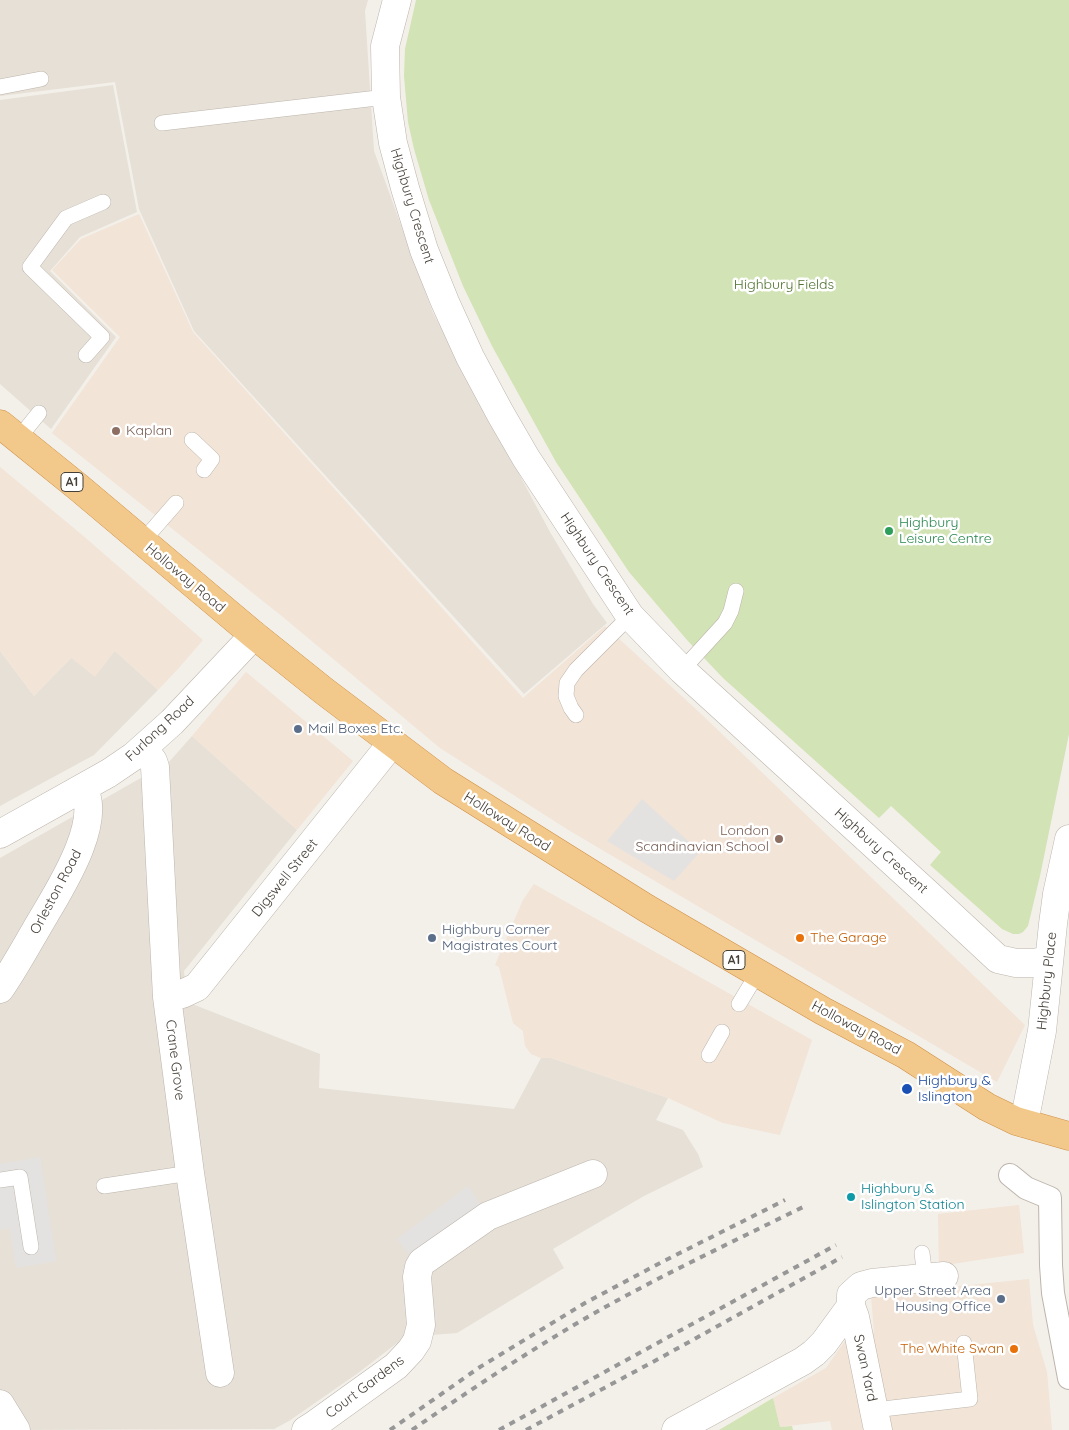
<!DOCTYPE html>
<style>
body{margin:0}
canvas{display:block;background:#f3efe9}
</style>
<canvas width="1069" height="1430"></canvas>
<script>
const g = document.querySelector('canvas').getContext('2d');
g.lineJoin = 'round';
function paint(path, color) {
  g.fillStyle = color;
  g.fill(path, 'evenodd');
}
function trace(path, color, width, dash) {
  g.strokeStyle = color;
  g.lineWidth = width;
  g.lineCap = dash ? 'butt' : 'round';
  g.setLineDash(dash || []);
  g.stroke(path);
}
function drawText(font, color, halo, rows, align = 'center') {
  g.font = font + ' Quicksand,sans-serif';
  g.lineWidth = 5;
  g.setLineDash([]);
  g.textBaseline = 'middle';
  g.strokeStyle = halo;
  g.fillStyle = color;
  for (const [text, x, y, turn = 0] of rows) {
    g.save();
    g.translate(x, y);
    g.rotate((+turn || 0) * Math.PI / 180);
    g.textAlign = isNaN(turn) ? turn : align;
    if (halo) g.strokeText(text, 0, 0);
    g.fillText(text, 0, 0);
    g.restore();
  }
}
const residential = new Path2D(`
 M0 0H368L365 11 374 151 433 313 550 532 593 604 607 623 524 694 194 331 139 209 115 82 0 96Z
 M113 85 137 212 80 237 50 271 116 337 51 429 0 384V100Z
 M0 651 34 696 71 658 115 651 158 690 94 755 0 806Z
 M192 736 297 830 184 971 187 1002 320 1054 319 1088 514 1109 541 1058H551L668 1098 656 1120 683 1130 698 1154 703 1167 644 1196 553 1249 564 1268 457 1333 405 1337 358 1373 289 1421 274 1429 0 1430V858L169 762Z`);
const commercial = new Path2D(`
 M139 214 193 332 523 698 605 626 699 712 1025 1025 997 1082 570 831 440 748 283 617 52 433 120 337 52 270 81 239Z
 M0 467 81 534 203 640 177 670 158 690 115 651 95 677 71 658 34 696 0 651Z
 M246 672 353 761 297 830 192 736Z
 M534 884 812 1040 780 1135 723 1123 668 1098 551 1058H541L531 1054 525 1046 523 1031 513 1023 499 967 495 965 523 900Z
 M1019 1205 1024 1253 939 1266 938 1214Z
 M1029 1279 1033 1325 1047 1372 1052 1430H832L830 1421 780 1427 773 1398 826 1368 847 1338 874 1332 871 1295Z`);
const green = new Path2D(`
 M416 0H1069V734L1040 876 1028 926 1023 932 1019 934H1013L1002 929 930 865 941 852 891 806 879 818 723 678 687 640 629 572 556 462 492 346 463 286 429 200 414 149 408 122 404 76 405 49Z
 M773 1398 780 1427 792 1426 793 1430H719Z`);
const parking = new Path2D(`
 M642 799 700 852 674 881 607 841Z
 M40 1157 56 1261 16 1268 10 1228 0 1230V1164Z
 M468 1186 488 1216 419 1267 397 1239Z`);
const service = new Path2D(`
 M0 87 41 79
 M162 123 386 97
 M86 355 102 337 30 267 66 218 103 202
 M18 439 39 413
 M192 440 212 459 204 470
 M142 542 176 503
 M682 670 725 623 731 611 736 591
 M576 715 571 708 566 696 567 683 576 670 630 616
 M739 1004 757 974
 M709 1055 722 1032
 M0 1180 20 1177 31 1247
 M104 1186 190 1173
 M922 1253 925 1277
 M874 1410 970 1399 964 1343`);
const pedestrian = new Path2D(`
 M1010 1175 1026 1188 1050 1198 1051 1265 1053 1293 1069 1378`);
const minor = new Path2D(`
 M397 0 385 46 386 97 393 143 405 188 424 250 445 302 470 357 500 413 526 458 630 616 682 670 928 894 998 959 1016 963H1034L1048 960
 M143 748 153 761 155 767 167 997 190 1173 220 1373
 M0 834 109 773 134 756 172 722 254 635
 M0 989C16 966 29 941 44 916 61 887 103 821 83 788
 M167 997 182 994 197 987 392 743
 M1024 1123 1042 1031 1053 924 1057 894 1069 839
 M851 1306 855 1317 878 1430
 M0 1404 16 1430
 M306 1430 314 1425 396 1366 411 1350 417 1341 421 1325 417 1277 419 1267 422 1262 488 1216 593 1174
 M676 1430 803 1361 814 1353 824 1343 851 1306V1295L861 1286 872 1283 944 1276`);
const trunk = new Path2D(`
 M0 424 78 487 254 635 324 691 443 781 646 908 823 1011 906 1055 987 1107 1016 1121 1069 1136`);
const rail = new Path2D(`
 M390 1430 480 1367 585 1303 662 1262 785 1200
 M412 1430C470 1390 529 1351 591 1315 660 1276 732 1242 803 1207
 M499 1430 836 1245
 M526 1430 662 1357 842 1257`);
const markers = [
 [116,431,5,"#8d6e63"],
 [889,531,5,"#2e9e5b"],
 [298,729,5,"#5c6f8a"],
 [779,839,5,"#8d6e63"],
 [432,938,5,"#5c6f8a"],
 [800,938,5,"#e8710a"],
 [907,1089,6,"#1a4fb4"],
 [851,1197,5,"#0f9aa8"],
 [1001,1299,5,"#5c6f8a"],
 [1014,1349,5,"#e8710a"]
];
const shields = [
 [72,482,22],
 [734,960,22]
];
const shieldNames = [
 ["A1",72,482],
 ["A1",734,960]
];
const streetNames = [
 ["Highbury Crescent",412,206,73],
 ["Highbury Crescent",597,564,56],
 ["Holloway Road",185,578,40],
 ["Furlong Road",160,729,-43],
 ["Holloway Road",507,822,32],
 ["Highbury Crescent",881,851,42],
 ["Digswell Street",285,878,-51],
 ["Orleston Road",56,892,-62],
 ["Highbury Place",1047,981,-84],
 ["Holloway Road",856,1028,28],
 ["Crane Grove",175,1060,83],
 ["Swan Yard",865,1368,78],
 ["Court Gardens",365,1387,-37]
];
const parkNames = [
 ["Highbury Fields",784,285]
];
const educationNames = [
 ["Kaplan",126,431],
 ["London",769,831,"right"],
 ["Scandinavian School",769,847,"right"]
];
const leisureNames = [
 ["Highbury",899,523],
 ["Leisure Centre",899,539]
];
const serviceNames = [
 ["Mail Boxes Etc.",308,729],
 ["Highbury Corner",442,930],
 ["Magistrates Court",442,946],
 ["Upper Street Area",991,1291,"right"],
 ["Housing Office",991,1307,"right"]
];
const foodNames = [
 ["The Garage",810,938],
 ["The White Swan",1004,1349,"right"]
];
const transitNames = [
 ["Highbury &",918,1081],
 ["Islington",918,1097]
];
const cultureNames = [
 ["Highbury &",861,1189],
 ["Islington Station",861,1205]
];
paint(residential, '#e6e0d7');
paint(commercial, '#f2e4d6');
paint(green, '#d2e3b5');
paint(parking, '#e4e2e0');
trace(service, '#bdb5ac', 16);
trace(pedestrian, '#bdb5ac', 24);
trace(minor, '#bdb5ac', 29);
trace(trunk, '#cf9047', 29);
trace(service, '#fff', 15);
trace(pedestrian, '#fff', 22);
trace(minor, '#fff', 28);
trace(trunk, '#f2c98a', 28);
trace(rail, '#979797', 4, [6, 6]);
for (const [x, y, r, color] of markers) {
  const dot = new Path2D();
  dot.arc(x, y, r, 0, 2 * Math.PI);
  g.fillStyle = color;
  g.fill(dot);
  trace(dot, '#fff', 2);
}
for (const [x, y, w] of shields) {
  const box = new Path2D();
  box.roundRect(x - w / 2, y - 9.5, w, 19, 4);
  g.fillStyle = '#fff';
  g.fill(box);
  trace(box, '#453f38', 1);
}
drawText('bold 12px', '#453f38', null, shieldNames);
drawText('14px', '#453f38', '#fff', streetNames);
drawText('14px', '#4f7230', '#fff', parkNames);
drawText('14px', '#785e54', '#fff', educationNames, 'left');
drawText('14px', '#27864d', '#fff', leisureNames, 'left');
drawText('14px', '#4e5e75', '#fff', serviceNames, 'left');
drawText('14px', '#c56008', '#fff', foodNames, 'left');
drawText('14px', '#164399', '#fff', transitNames, 'left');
drawText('14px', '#0d838f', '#fff', cultureNames, 'left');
</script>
